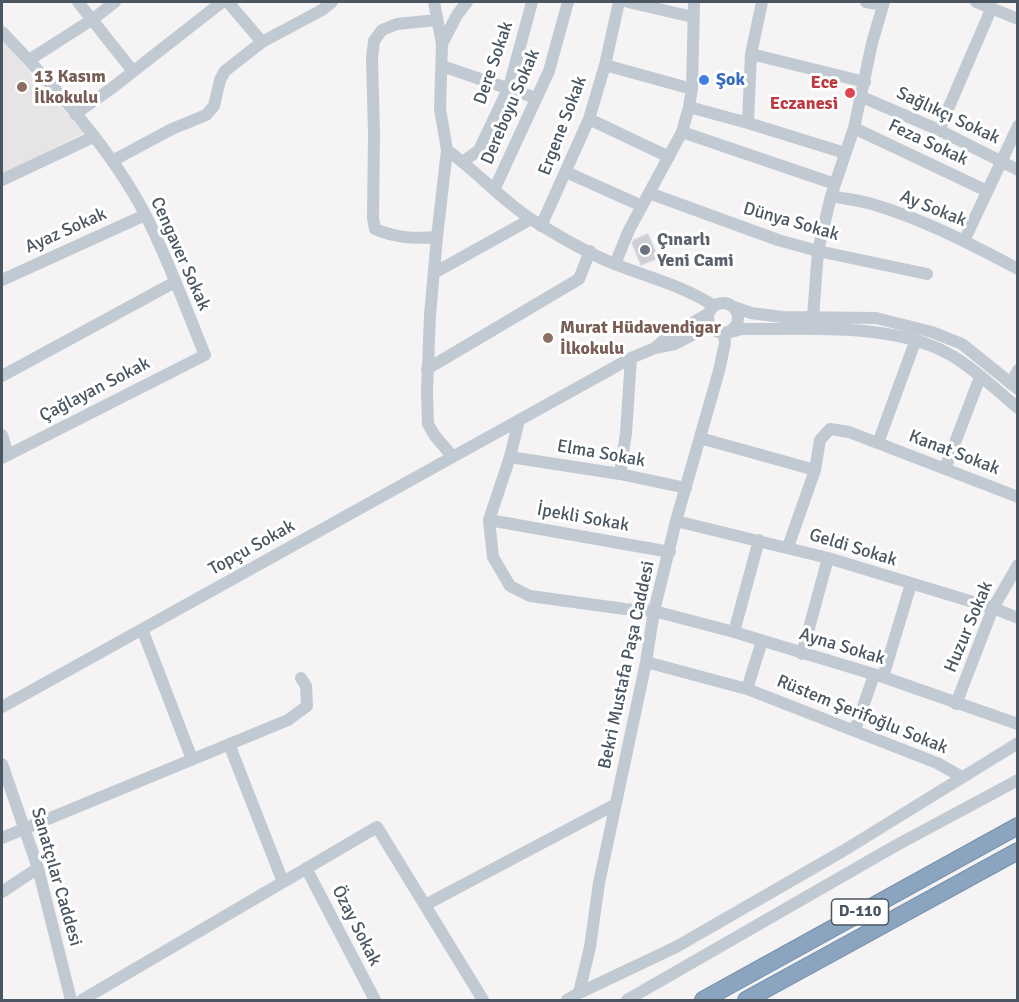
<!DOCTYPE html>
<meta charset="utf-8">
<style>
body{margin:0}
#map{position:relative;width:1019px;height:1002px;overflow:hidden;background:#f5f3f3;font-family:Signika,sans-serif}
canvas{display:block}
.frame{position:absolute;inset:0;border:3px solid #4a5661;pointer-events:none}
</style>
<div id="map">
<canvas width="1019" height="1002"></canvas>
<div class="frame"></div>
</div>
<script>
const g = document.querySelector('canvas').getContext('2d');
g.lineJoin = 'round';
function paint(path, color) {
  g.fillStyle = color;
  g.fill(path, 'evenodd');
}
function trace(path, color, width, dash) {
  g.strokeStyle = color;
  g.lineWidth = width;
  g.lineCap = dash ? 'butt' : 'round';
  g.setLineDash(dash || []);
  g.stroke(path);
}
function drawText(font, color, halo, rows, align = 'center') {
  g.font = font + ' Signika,sans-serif';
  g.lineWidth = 6;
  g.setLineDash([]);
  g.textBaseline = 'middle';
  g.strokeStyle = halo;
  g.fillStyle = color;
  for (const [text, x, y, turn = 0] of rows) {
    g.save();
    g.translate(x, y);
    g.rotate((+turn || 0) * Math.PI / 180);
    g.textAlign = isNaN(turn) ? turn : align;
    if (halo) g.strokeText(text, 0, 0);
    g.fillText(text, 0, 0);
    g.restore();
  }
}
const education = new Path2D(`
 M2 40 84 133 2 175Z`);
const building = new Path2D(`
 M648 234 658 258 641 265 632 243 634 240Z`);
const minor = new Path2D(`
 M78 2 132 70
 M228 2 262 42
 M434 2 442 44 440 109 447 150C480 174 508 207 544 227 567 241 592 255 617 265 651 278 683 286 714 306
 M628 2 693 17
 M866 2 883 5
 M976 2 1018 19
 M437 20 397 24 382 30 374 41 372 58 374 134 373 218 375 229C396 238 415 239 437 237L447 150
 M2 32C52 84 113 151 146 216 169 261 186 309 205 355L2 458
 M442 44 457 15 467 2
 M751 54 865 82
 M29 60 93 19 115 2
 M605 65 692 89
 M442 66 536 98
 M862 97 939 130 1018 170
 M689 107 748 123 845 153
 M75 114 112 88 222 2
 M589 119 669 157
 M748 123 751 54 762 2
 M854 128 987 191
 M939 130 992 7
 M682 132 835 184
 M112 161 172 129 206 115 214 106 220 80 225 71 262 42 322 10 332 2
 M464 161 479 150 509 87 532 2
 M566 172 642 206
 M2 180 93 137
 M494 190 549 71 568 2
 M649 193 778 240 818 251 927 274
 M831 196C844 199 859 200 872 204 923 219 971 244 1018 269
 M541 226 589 119 605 65 619 2
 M437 237 430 315 427 392 428 424 435 436 453 457
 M964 241 1018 126
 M615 264 629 230 682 132 689 107 692 89 694 2
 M434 273 531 219
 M2 280 145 215
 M708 318a15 15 0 1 1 30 0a15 15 0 1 1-30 0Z
 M734 307 751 313 782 317 876 318 932 332 962 344 1018 389
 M813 317 818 251 831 196 854 128 872 43 884 2
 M731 332 742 329C806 330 892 322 949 354 974 368 996 390 1018 408
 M656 347 666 338 708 314
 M427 369 579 279 590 251
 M2 376 175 282
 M1011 384 1018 370
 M519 420 510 457 489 520 493 557 510 586 530 596 625 609 654 611 734 632 883 677 1018 724
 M2 435 8 454
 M700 438 815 470
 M878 443 915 342
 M510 457 620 474 686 488
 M945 469 980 377
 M620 474 626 433 631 358
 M489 520 670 552
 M676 521 828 558 993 608 1018 618
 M788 547 815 470 820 440 830 429 849 432 1018 497
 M142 629 192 759
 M734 632 759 540
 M802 654 828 558
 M646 662 747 689 937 763 962 777
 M883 677 911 584
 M747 689 762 641
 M956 704 993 608 1018 565
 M2 707 631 358 655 348 675 344 710 326
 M855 730 874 675
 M229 744 283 882
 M2 764 38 868 71 1000
 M2 838 288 720 307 706 306 686 301 678
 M306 868 375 1000
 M2 892 38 868
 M425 905 616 804
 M579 993 676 947 843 851 1018 743
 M82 1000 377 827 483 1000
 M567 1000 579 993 590 947 599 883 646 662 654 611 676 521 719 371 725 343 724 333
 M627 1000 895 846 1018 780`);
const highway = new Path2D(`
 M703 1000 1018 826
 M746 1000 1018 851`);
const markers = [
 [704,80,6,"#3f7fe0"],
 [22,87,6,"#8d6e63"],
 [850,93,6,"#e0444e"],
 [645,250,6,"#6b7280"],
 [548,338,6,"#8d6e63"]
];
const shields = [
 [860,912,57]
];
const shieldNames = [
 ["D-110",860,912]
];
const streetNames = [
 ["Dere Sokak",494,63,-71],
 ["Dereboyu Sokak",511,107,-67],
 ["Sağlıkçı Sokak",948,116,25],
 ["Ergene Sokak",563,126,-69],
 ["Feza Sokak",928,143,25],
 ["Ay Sokak",933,209,22],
 ["Dünya Sokak",791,222,16],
 ["Ayaz Sokak",66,231,-24],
 ["Cengaver Sokak",180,254,66],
 ["Çağlayan Sokak",95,390,-27],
 ["Kanat Sokak",954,453,21],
 ["Elma Sokak",601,454,10],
 ["İpekli Sokak",583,518,10],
 ["Topçu Sokak",252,548,-29],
 ["Geldi Sokak",853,548,17],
 ["Huzur Sokak",969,627,-67],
 ["Ayna Sokak",842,647,17],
 ["Bekri Mustafa Paşa Caddesi",627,665,-78],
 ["Rüstem Şerifoğlu Sokak",862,715,22],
 ["Sanatçılar Caddesi",56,877,74],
 ["Özay Sokak",356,926,63]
];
const educationNames = [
 ["13 Kasım",34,77],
 ["İlkokulu",34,98],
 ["Murat Hüdavendigar",560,328],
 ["İlkokulu",560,349]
];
const shopNames = [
 ["Şok",716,80]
];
const healthNames = [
 ["Ece",838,83],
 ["Eczanesi",838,104]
];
const worshipNames = [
 ["Çınarlı",657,240],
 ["Yeni Cami",657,261]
];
paint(education, '#e6e4e5');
paint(building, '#cdcfd5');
trace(building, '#d7d9de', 1.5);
trace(highway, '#7690ad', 18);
trace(minor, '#c1cad2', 12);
trace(highway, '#8ba5c1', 16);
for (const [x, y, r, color] of markers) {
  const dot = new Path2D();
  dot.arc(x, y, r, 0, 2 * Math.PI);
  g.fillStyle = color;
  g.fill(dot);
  trace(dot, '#fff', 2);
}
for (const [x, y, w] of shields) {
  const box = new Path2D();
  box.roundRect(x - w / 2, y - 13, w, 26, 4.5);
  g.fillStyle = '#fff';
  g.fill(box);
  trace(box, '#4a5661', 1.5);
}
drawText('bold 16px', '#4a5661', null, shieldNames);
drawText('18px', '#4a5661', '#fff', streetNames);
drawText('bold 18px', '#785e54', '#fff', educationNames, 'left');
drawText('bold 18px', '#366cbe', '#fff', shopNames, 'left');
drawText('bold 18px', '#be3a42', '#fff', healthNames, 'right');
drawText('bold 18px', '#5b616d', '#fff', worshipNames, 'left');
</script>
